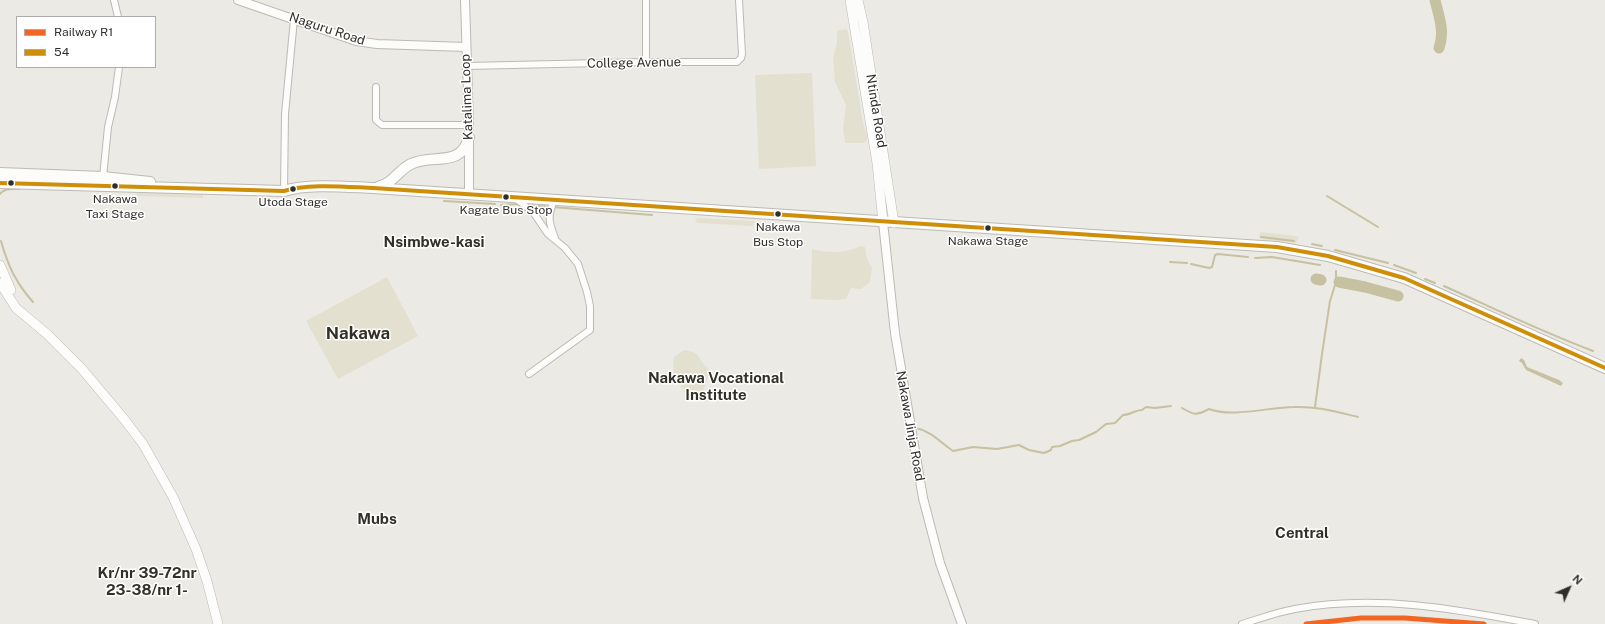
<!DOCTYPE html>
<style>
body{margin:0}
#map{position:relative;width:1605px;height:624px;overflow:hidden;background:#eceae4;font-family:"Public Sans",sans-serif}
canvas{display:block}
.legend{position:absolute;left:16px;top:16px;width:140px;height:52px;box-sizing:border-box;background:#fff;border:1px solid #acaba9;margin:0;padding:5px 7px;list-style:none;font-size:12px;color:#2f2e29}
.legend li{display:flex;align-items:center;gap:8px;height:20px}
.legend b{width:20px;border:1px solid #acaba9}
.north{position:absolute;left:1549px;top:568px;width:40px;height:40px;-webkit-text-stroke:3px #fff;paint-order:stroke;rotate:45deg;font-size:11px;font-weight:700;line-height:16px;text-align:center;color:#2f2e29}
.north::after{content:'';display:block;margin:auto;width:14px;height:18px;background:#2f2e29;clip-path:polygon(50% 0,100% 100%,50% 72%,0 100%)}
</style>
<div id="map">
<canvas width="1605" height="624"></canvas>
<ul class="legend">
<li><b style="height:5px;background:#f26522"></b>Railway R1</li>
<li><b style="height:5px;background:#cf8e08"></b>54</li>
</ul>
<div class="north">N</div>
</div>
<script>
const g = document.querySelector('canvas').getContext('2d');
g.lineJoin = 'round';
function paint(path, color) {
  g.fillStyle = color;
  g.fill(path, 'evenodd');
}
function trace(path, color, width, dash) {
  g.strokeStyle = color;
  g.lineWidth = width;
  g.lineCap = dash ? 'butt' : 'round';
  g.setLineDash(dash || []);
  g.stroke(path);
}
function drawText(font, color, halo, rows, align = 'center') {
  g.font = font + ' "Public Sans",sans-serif';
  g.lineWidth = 3;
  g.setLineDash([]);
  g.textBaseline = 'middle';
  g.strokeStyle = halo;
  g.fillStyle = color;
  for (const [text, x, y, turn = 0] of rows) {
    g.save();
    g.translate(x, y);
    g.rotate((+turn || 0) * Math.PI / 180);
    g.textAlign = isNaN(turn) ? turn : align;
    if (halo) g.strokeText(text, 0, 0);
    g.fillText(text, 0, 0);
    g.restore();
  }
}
const green = new Path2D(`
 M846 29 848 32 863 123 868 138 864 143H845L843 129 846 105 835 82 833 58 837 42V31Z
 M812 73 816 166 759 169 755 75Z
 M136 190 203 193V198L137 196Z
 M697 218 755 221 753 226 699 223 695 222Z
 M1261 232 1296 236 1299 237 1296 243 1260 239 1259 234Z
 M861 246 865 247 867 259 872 268 870 282 861 289 851 288 846 299 835 300 811 299 812 249C829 253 844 254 861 246Z
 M387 277 418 336 338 379 306 321Z
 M684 350C703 353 696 359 709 369L707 381 703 391 691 394C675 383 672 377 674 357Z`);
const water = new Path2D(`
 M1521 358 1524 360 1527 367 1559 380 1563 383 1561 386 1526 370 1522 363 1519 361Z`);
const stream = new Path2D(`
 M0 194C4 188 12 189 19 189
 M1327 196 1378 227
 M444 201 495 204
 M501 205 519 204
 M527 205 652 215
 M1261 237 1294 241
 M1 241C8 266 16 283 33 302
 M1312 244 1322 246
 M1335 250 1388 263
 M1255 258 1272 257 1320 265
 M1170 262 1187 263
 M1191 264 1209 268 1212 267 1215 255 1218 254 1248 257
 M1394 265 1416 273
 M1425 279 1435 283
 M1444 286C1493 308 1542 332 1593 351
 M1315 407 1322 354 1330 301 1336 282V271
 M1182 408C1194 415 1196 416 1209 409 1232 418 1269 407 1294 407 1316 406 1337 412 1358 417
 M916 428C931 431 941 443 953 451L973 447 997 449 1019 445 1029 450 1044 453 1051 450 1052 447 1060 446 1072 441 1079 440 1096 432 1106 424 1115 423 1123 415C1130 415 1135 410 1142 410L1146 407 1155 408 1171 406`);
const river = new Path2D(`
 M1435 0C1439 17 1445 31 1439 48
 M1316 279 1321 280
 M1339 282 1365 287 1398 296`);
const minor = new Path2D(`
 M114 0 118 17
 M646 0V62
 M467 66 646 62H737L741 58 742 54 739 0
 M376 87V120L382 125H469
 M103 177 108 127 115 97 119 67
 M284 191 285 114 294 19
 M515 198 533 212 548 234 565 248 578 264 587 292 590 306V330L529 374
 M554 200C548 216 548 221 555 238
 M1242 624C1259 619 1277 612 1295 609 1375 594 1456 609 1535 624`);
const tertiary = new Path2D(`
 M238 0 356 41 377 44 466 47
 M465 0 469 125V194
 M883 222 895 333 923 498 940 563 962 624`);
const secondary = new Path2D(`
 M850 0 877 163 883 222
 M858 0 863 22 894 223
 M0 265 11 290
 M0 283 16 308 47 334 82 369 124 419 143 444 173 497 196 549 207 581 218 624`);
const trunk = new Path2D(`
 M0 173 103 177 150 182
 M0 183 284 191C307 183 348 187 373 188L1277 247 1328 256 1404 278 1605 368
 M378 187C395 182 397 171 411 164 433 153 461 169 469 137`);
const bus1 = new Path2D(`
 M0 183 284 191C307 183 348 187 373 188L1277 247 1328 256 1404 278 1605 368`);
const rail1 = new Path2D(`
 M1306 624 1361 618H1405L1484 624`);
const markers = [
 [11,183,3.5,"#2f2e29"],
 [115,186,3.5,"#2f2e29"],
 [293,189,3.5,"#2f2e29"],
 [506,197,3.5,"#2f2e29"],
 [778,214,3.5,"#2f2e29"],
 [988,228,3.5,"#2f2e29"]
];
const busNames = [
 ["Nakawa",115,199],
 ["Taxi Stage",115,214],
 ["Utoda Stage",293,202],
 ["Kagate Bus Stop",506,210],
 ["Nakawa",778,227],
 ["Bus Stop",778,242],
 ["Nakawa Stage",988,241]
];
const streetNames = [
 ["Naguru Road",327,29,18],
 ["College Avenue",634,63,-1],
 ["Katalima Loop",467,97,-92],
 ["Ntinda Road",876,111,81],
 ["Nakawa Jinja Road",910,426,80]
];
const quarterNames = [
 ["Nsimbwe-kasi",434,242],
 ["Nakawa Vocational",716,378],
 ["Institute",716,395],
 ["Mubs",377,519],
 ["Central",1302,533],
 ["Kr/nr 39-72nr",147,573],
 ["23-38/nr 1-",147,590]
];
const districtNames = [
 ["Nakawa",358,334]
];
paint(green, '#e3e0cf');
paint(water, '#c6c1a1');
trace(stream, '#c6c1a1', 2);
trace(river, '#c6c1a1', 11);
trace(minor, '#bcbab5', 8);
trace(tertiary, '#bcbab5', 10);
trace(secondary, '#bcbab5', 10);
trace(trunk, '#bcbab5', 12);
trace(minor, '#fcfcfb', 6);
trace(tertiary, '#fcfcfb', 8);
trace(secondary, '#fcfcfb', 9);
trace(trunk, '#fcfcfb', 10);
trace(bus1, '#cf8e08', 4);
trace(rail1, '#f26522', 5);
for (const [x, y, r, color] of markers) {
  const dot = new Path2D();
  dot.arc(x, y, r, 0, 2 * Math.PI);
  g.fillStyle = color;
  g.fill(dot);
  trace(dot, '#fff', 1.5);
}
drawText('12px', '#2f2e29', '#fff', busNames);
drawText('13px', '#2f2e29', '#fff', streetNames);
drawText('bold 15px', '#323127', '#fff', quarterNames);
drawText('bold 17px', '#323127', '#fff', districtNames);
</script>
